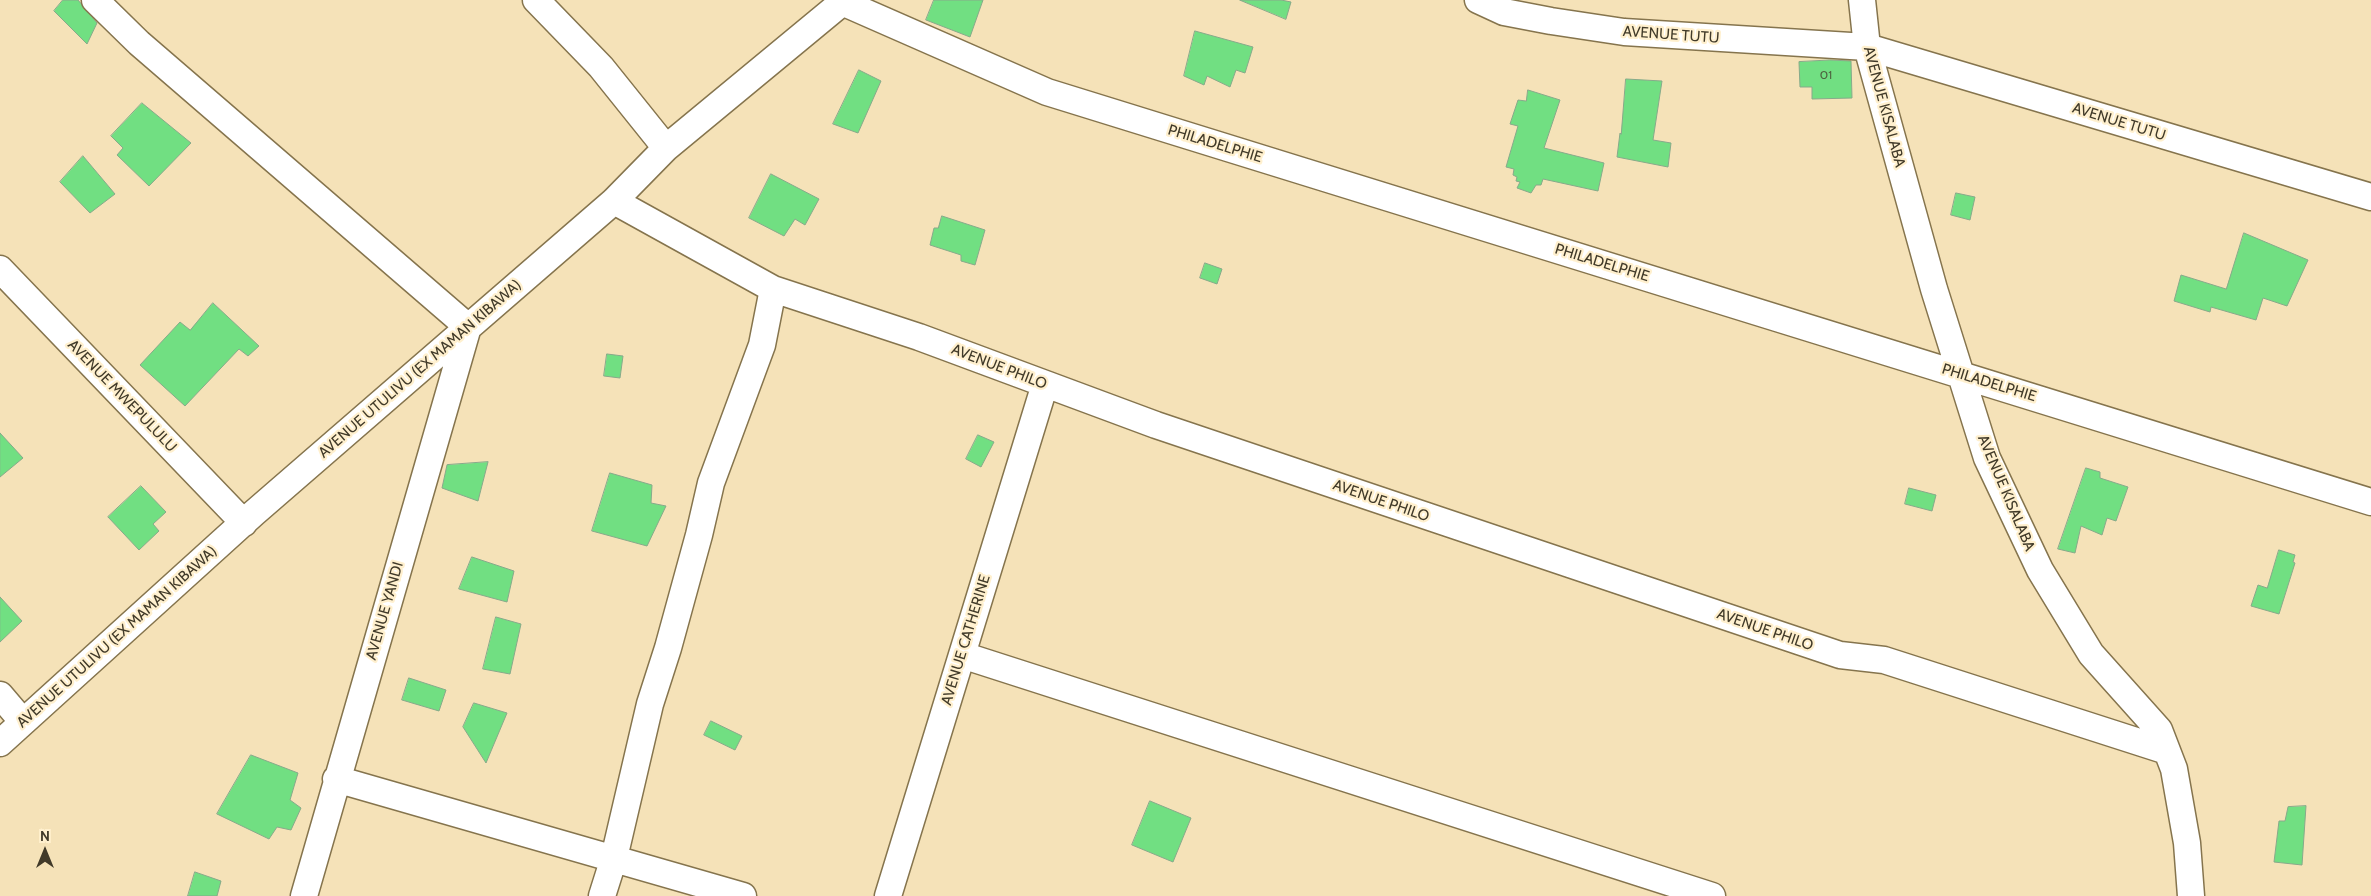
<!DOCTYPE html>
<style>
body{margin:0}
#map{position:relative;width:2371px;height:896px;overflow:hidden;background:#f5e2b8;font-family:Cabin,sans-serif}
canvas{display:block}
.north{position:absolute;left:20px;top:826px;width:50px;height:50px;-webkit-text-stroke:4px #fff0ce;paint-order:stroke;rotate:0deg;font-size:14px;font-weight:700;line-height:20px;text-align:center;color:#413a29}
.north::after{content:'';display:block;margin:auto;width:18px;height:22px;background:#413a29;clip-path:polygon(50% 0,100% 100%,50% 72%,0 100%)}
</style>
<div id="map">
<canvas width="2371" height="896"></canvas>
<div class="north">N</div>
</div>
<script>
const g = document.querySelector('canvas').getContext('2d');
g.lineJoin = 'round';
function paint(path, color) {
  g.fillStyle = color;
  g.fill(path, 'evenodd');
}
function trace(path, color, width, dash) {
  g.strokeStyle = color;
  g.lineWidth = width;
  g.lineCap = dash ? 'butt' : 'round';
  g.setLineDash(dash || []);
  g.stroke(path);
}
function drawText(font, color, halo, rows, align = 'center') {
  g.font = font + ' Cabin,sans-serif';
  g.lineWidth = 4.5;
  g.setLineDash([]);
  g.textBaseline = 'middle';
  g.strokeStyle = halo;
  g.fillStyle = color;
  for (const [text, x, y, turn = 0] of rows) {
    g.save();
    g.translate(x, y);
    g.rotate((+turn || 0) * Math.PI / 180);
    g.textAlign = isNaN(turn) ? turn : align;
    if (halo) g.strokeText(text, 0, 0);
    g.fillText(text, 0, 0);
    g.restore();
  }
}
const building = new Path2D(`
 M63 0H78L97 23 87 44 54 11Z
 M934 0H983L970 37 926 20Z
 M1240 0H1281L1291 2 1286 19Z
 M1195 31 1253 47 1245 73 1236 70 1230 87 1207 76 1204 85 1184 76Z
 M1830 60 1851 61 1852 98 1812 99V87H1800L1799 62Z
 M859 70 881 81 858 133 833 124Z
 M1626 79 1662 81 1653 140 1671 143 1668 167 1617 157 1620 133 1621 134Z
 M1528 90 1560 100 1544 148 1604 163 1598 191 1543 179 1541 185H1536L1531 193 1517 188 1520 182 1516 181 1517 177 1513 175 1514 169 1506 167 1518 126 1510 124 1518 100 1526 101Z
 M142 103 191 143 149 186 117 155 123 148 111 136Z
 M83 156 115 194 90 213 60 182Z
 M771 174 819 199 805 225 795 219 784 236 749 218Z
 M1956 193 1975 197 1970 220 1951 215Z
 M942 216 985 230 975 265 961 261V255L930 245 934 228H938Z
 M2244 233 2308 260 2287 306 2263 298 2256 320 2211 307 2210 312 2174 301 2181 275 2226 289Z
 M1205 263 1222 269 1217 284 1200 278Z
 M213 303 259 346 248 356 239 349 185 406 140 365 180 322 190 330Z
 M607 354 623 356 620 378 604 376Z
 M0 433 23 458 0 477Z
 M978 435 994 442 981 467 966 459Z
 M488 462 478 501 442 488 447 465Z
 M2086 468 2100 472V478L2128 487 2116 521 2107 518 2102 535 2081 526 2075 553 2058 549Z
 M610 473 652 485 651 503 666 506 647 546 592 531Z
 M141 486 166 512 153 524 159 531 139 550 108 517Z
 M1909 488 1936 495 1932 511 1905 504Z
 M2279 550 2295 555 2293 562 2295 563 2279 614 2251 606 2258 585 2267 588Z
 M472 557 514 571 507 602 459 589Z
 M0 597 22 621 0 642Z
 M496 617 521 624 510 674 483 669Z
 M409 678 446 690 439 711 402 700Z
 M474 703 507 713 486 763 463 727Z
 M711 721 742 736 735 750 704 735Z
 M251 755 298 773 290 800 301 808 291 830 277 827 269 839 217 814Z
 M1150 801 1191 818 1173 862 1132 845Z
 M2306 806 2302 865 2274 862 2279 821H2285L2288 807Z
 M195 872 221 881 217 896H188Z`);
const minor = new Path2D(`
 M95 0 139 43 468 327 304 896
 M536 0 601 67 666 148
 M1478 0 1504 12 1551 21 1624 32 1867 47 2371 197
 M1862 0 1867 47 1934 289 1987 458 2040 570 2091 654 2159 730 2174 769 2187 843 2191 896
 M842 2 1047 92 2371 502
 M614 201 773 289 919 337 1156 425 1840 655 1884 660 2167 751
 M0 269 244 523
 M962 655 1712 896
 M0 695 23 722
 M0 743 254 513 614 201 666 148 845 0
 M336 779 743 896
 M602 896 614 858 650 704 668 648 699 535 711 483 762 345 773 289
 M888 896 1045 384`);
const numberNames = [
 ["01",1826,75]
];
const streetNames = [
 ["AVENUE TUTU",1671,35,4],
 ["AVENUE KISALABA",1884,107,75],
 ["AVENUE TUTU",2119,122,17],
 ["PHILADELPHIE",1215,144,17],
 ["PHILADELPHIE",1602,263,17],
 ["AVENUE PHILO",999,367,21],
 ["AVENUE UTULIVU (EX MAMAN KIBAWA)",420,369,-41],
 ["PHILADELPHIE",1989,383,17],
 ["AVENUE MWEPULULU",122,396,46],
 ["AVENUE KISALABA",2006,493,67],
 ["AVENUE PHILO",1381,501,19],
 ["AVENUE YANDI",385,611,-74],
 ["AVENUE PHILO",1765,630,19],
 ["AVENUE UTULIVU (EX MAMAN KIBAWA)",117,637,-42],
 ["AVENUE CATHERINE",966,640,-73]
];
paint(building, '#71df82');
trace(building, '#87a98a', 1);
trace(minor, '#85744d', 29);
trace(minor, '#fff', 26);
drawText('12px', '#4d633f', null, numberNames);
drawText('15px', '#413a29', '#fff0ce', streetNames);
</script>
